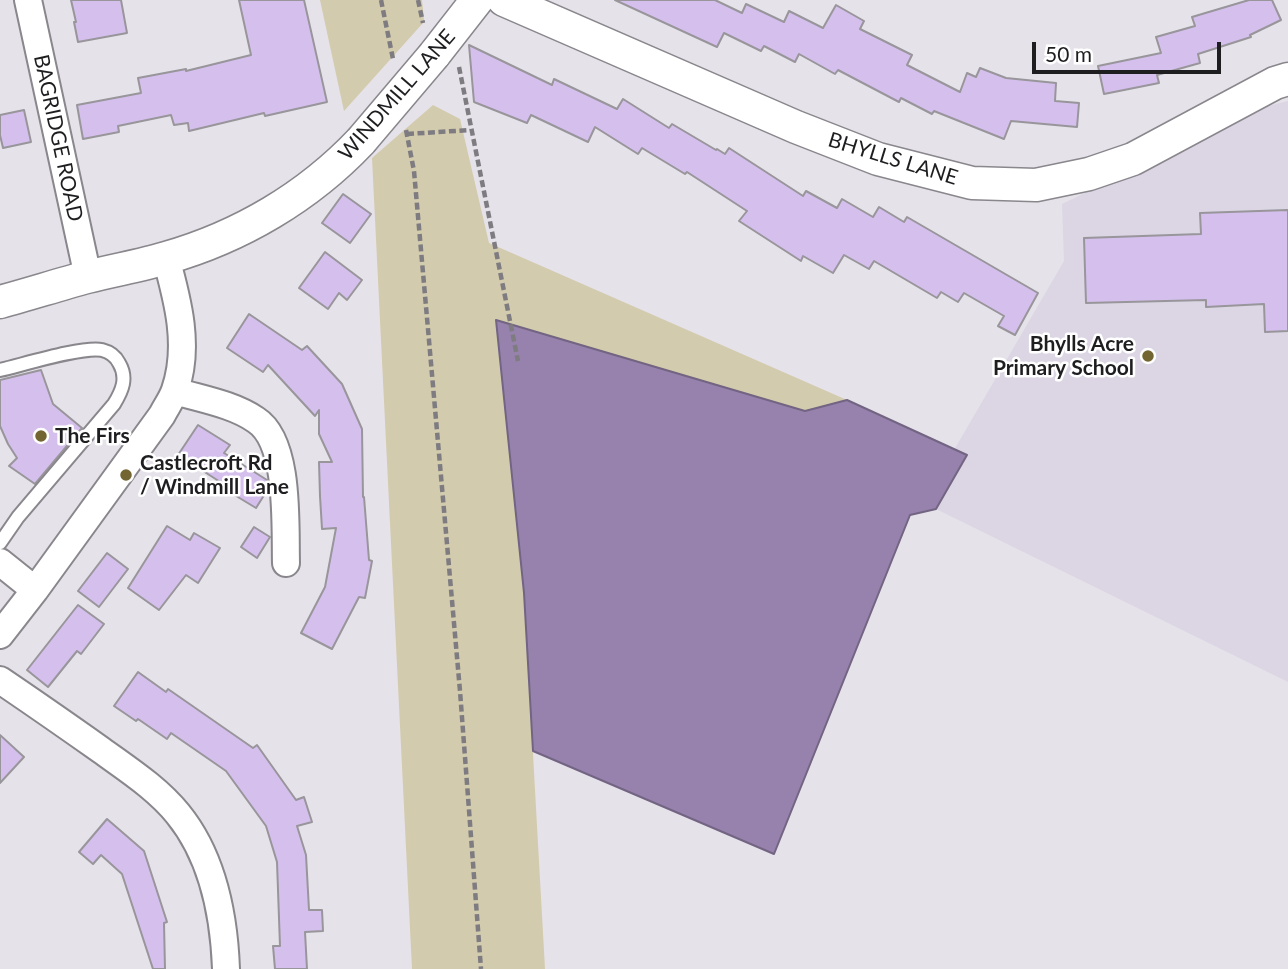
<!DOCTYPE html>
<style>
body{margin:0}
#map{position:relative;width:1288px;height:969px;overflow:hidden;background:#e5e2e9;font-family:Lato,sans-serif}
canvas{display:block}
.scale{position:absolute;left:1032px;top:42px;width:189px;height:32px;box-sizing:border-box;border:4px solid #1e1d20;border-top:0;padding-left:9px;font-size:21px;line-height:24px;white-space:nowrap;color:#1e1d20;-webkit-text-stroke:5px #fff;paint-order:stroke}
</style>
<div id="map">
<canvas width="1288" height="969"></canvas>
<div class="scale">50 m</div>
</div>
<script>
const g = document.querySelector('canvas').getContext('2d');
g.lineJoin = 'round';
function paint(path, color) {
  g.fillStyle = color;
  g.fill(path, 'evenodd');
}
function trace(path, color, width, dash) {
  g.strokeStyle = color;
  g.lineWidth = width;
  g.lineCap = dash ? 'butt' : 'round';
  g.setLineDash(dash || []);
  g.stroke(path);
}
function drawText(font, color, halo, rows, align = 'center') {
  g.font = font + ' Lato,sans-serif';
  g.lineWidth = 5;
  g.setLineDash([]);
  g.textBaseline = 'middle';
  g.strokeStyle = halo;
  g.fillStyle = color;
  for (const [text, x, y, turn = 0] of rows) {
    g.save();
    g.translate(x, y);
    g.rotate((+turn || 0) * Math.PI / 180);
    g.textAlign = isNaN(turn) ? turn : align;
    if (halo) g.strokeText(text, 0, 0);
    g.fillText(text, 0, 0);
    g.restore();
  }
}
const built = new Path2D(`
 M1288 101V682L936 509 967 456 954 450 1064 261 1062 204 1264 107Z`);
const green = new Path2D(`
 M320 0H422L424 20 423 23 344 111Z
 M433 105 460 119 489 243 847 400 805 411 496 320 524 593 545 969H412L372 158Z`);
const water = new Path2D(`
 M496 320 805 411 847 400 967 455 936 509 910 515 774 854 533 751 524 593Z`);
const building = new Path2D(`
 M71 0H121L127 33 78 42 74 22H76Z
 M239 0H304L327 102 265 116 264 113 189 131 188 123 174 125 171 115 118 126 119 132 83 139 77 105 141 93 138 78 186 69V71L251 55Z
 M615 0H715L742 13 746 4 784 22 789 11 823 28 836 5 864 21 860 29 912 55 907 65 960 92 967 73 976 77 980 68 1006 78 1056 83 1055 101 1079 103 1077 127 1011 121 1004 139 934 111 932 114 901 98 899 102 838 70 835 74 799 54 795 62 764 46 761 51 724 33 717 47Z
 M1249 0H1272L1281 20 1250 35 1251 37 1198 54 1200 63 1157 75 1159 83 1104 94 1098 66 1161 53 1156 37 1195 26 1192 17Z
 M469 45 552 85 554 79 617 109 623 99 669 128 672 124 716 150 717 149 725 154 729 148 803 196 806 191 837 208 842 199 873 217 879 207 904 222 907 217 1038 293 1015 335 998 326 1004 316 964 293 958 302 941 292 937 298 874 261 869 269 844 255 833 273 803 256 801 261 739 221 747 211 687 172 685 174 642 148 638 154 595 127 588 142 531 115 527 123 474 102Z
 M24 110 31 142 3 148 0 135V115Z
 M343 194 371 214 350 243 322 223Z
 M1288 210V331L1265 332 1264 304 1206 307V300L1086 303 1084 238 1201 234 1200 213Z
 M325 252 362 280 347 300 339 293 328 309 299 288Z
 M249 314 302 350 307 346 342 384 362 429 363 497H364L369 560 372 561 365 598 359 597 332 649 301 633 325 587 336 528 322 529 320 496 319 462H332L319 434V410L315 416 268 365 263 372 227 348Z
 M41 370 53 404 82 428 35 484 9 466 17 458 8 444 0 426V380Z
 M198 425 230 445 224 453 267 480 268 489 256 508 223 488 225 485 178 455Z
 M167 526 190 540 194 533 220 548 198 583 186 575 159 610 128 588Z
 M254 527 270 537 257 558 241 547Z
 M107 553 128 569 99 607 78 591Z
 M78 605 104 624 81 654 77 651 48 687 27 670Z
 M138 672 166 692 168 689 253 748 257 745 296 800 304 797 312 822 297 826 306 855 309 910H322L323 931 305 932 307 969H275L273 946H280L277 862 266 826 226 771 171 733 167 739 138 719 136 721 114 706Z
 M0 735 24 757 0 783Z
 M107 819 144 851 167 922 164 923 165 969H153L122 874 101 855 93 864 79 852Z`);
const path = new Path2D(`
 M381 0 393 59
 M418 0 423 23
 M459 67 518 361
 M406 130 414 171 460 691 481 969
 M407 134 470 130`);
const service = new Path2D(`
 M0 370C22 365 83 346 102 350 110 352 116 357 119 363 128 378 122 391 114 404L18 517 0 543`);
const minor = new Path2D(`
 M28 0 88 277
 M175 391C201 399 233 404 256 420 290 442 285 525 286 563
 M0 562 35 590
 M0 635 35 590 162 415C166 407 172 399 175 390 190 347 178 301 166 258
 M0 680C34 703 67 726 101 750 127 769 157 788 178 814 213 857 224 915 226 969`);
const tertiary = new Path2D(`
 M504 0 796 127 878 159 972 183 1036 185 1089 174 1133 159 1275 83 1288 79
 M434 55 477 0
 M0 302C29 294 58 285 87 277 113 270 140 266 166 258 240 237 308 197 361 141`);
const tertiaryBridge = new Path2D(`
 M361 141 434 55`);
const markers = [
 [1148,356,7,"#726532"],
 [41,436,7,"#726532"],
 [126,475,7,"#726532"]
];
const streetNames = [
 ["WINDMILL LANE",397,95,-49],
 ["BAGRIDGE ROAD",58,138,78],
 ["BHYLLS LANE",893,159,17]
];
const poiNames = [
 ["Bhylls Acre",1134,344,"right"],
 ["Primary School",1134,368,"right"],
 ["The Firs",55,436],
 ["Castlecroft Rd",140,463],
 ["/ Windmill Lane",140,487]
];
paint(built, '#dcd6e4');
paint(green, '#d3cbad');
paint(water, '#9682ac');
trace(water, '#726482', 2);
paint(building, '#d5c0ed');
trace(building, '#98959b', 2);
trace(service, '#89868c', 16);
trace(minor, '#89868c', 30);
trace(tertiary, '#89868c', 35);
trace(path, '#7e7c81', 4.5, [7, 3.5]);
trace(service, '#fff', 12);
trace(minor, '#fff', 26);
trace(tertiary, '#fff', 32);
trace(tertiaryBridge, '#89868c', 35, []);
trace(tertiaryBridge, '#fff', 32);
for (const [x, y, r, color] of markers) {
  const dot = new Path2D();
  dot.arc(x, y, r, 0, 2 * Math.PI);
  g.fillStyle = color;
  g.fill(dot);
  trace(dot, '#fff', 2.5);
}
drawText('21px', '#1e1d20', '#fff', streetNames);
drawText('bold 21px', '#1e1d20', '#fff', poiNames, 'left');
</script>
